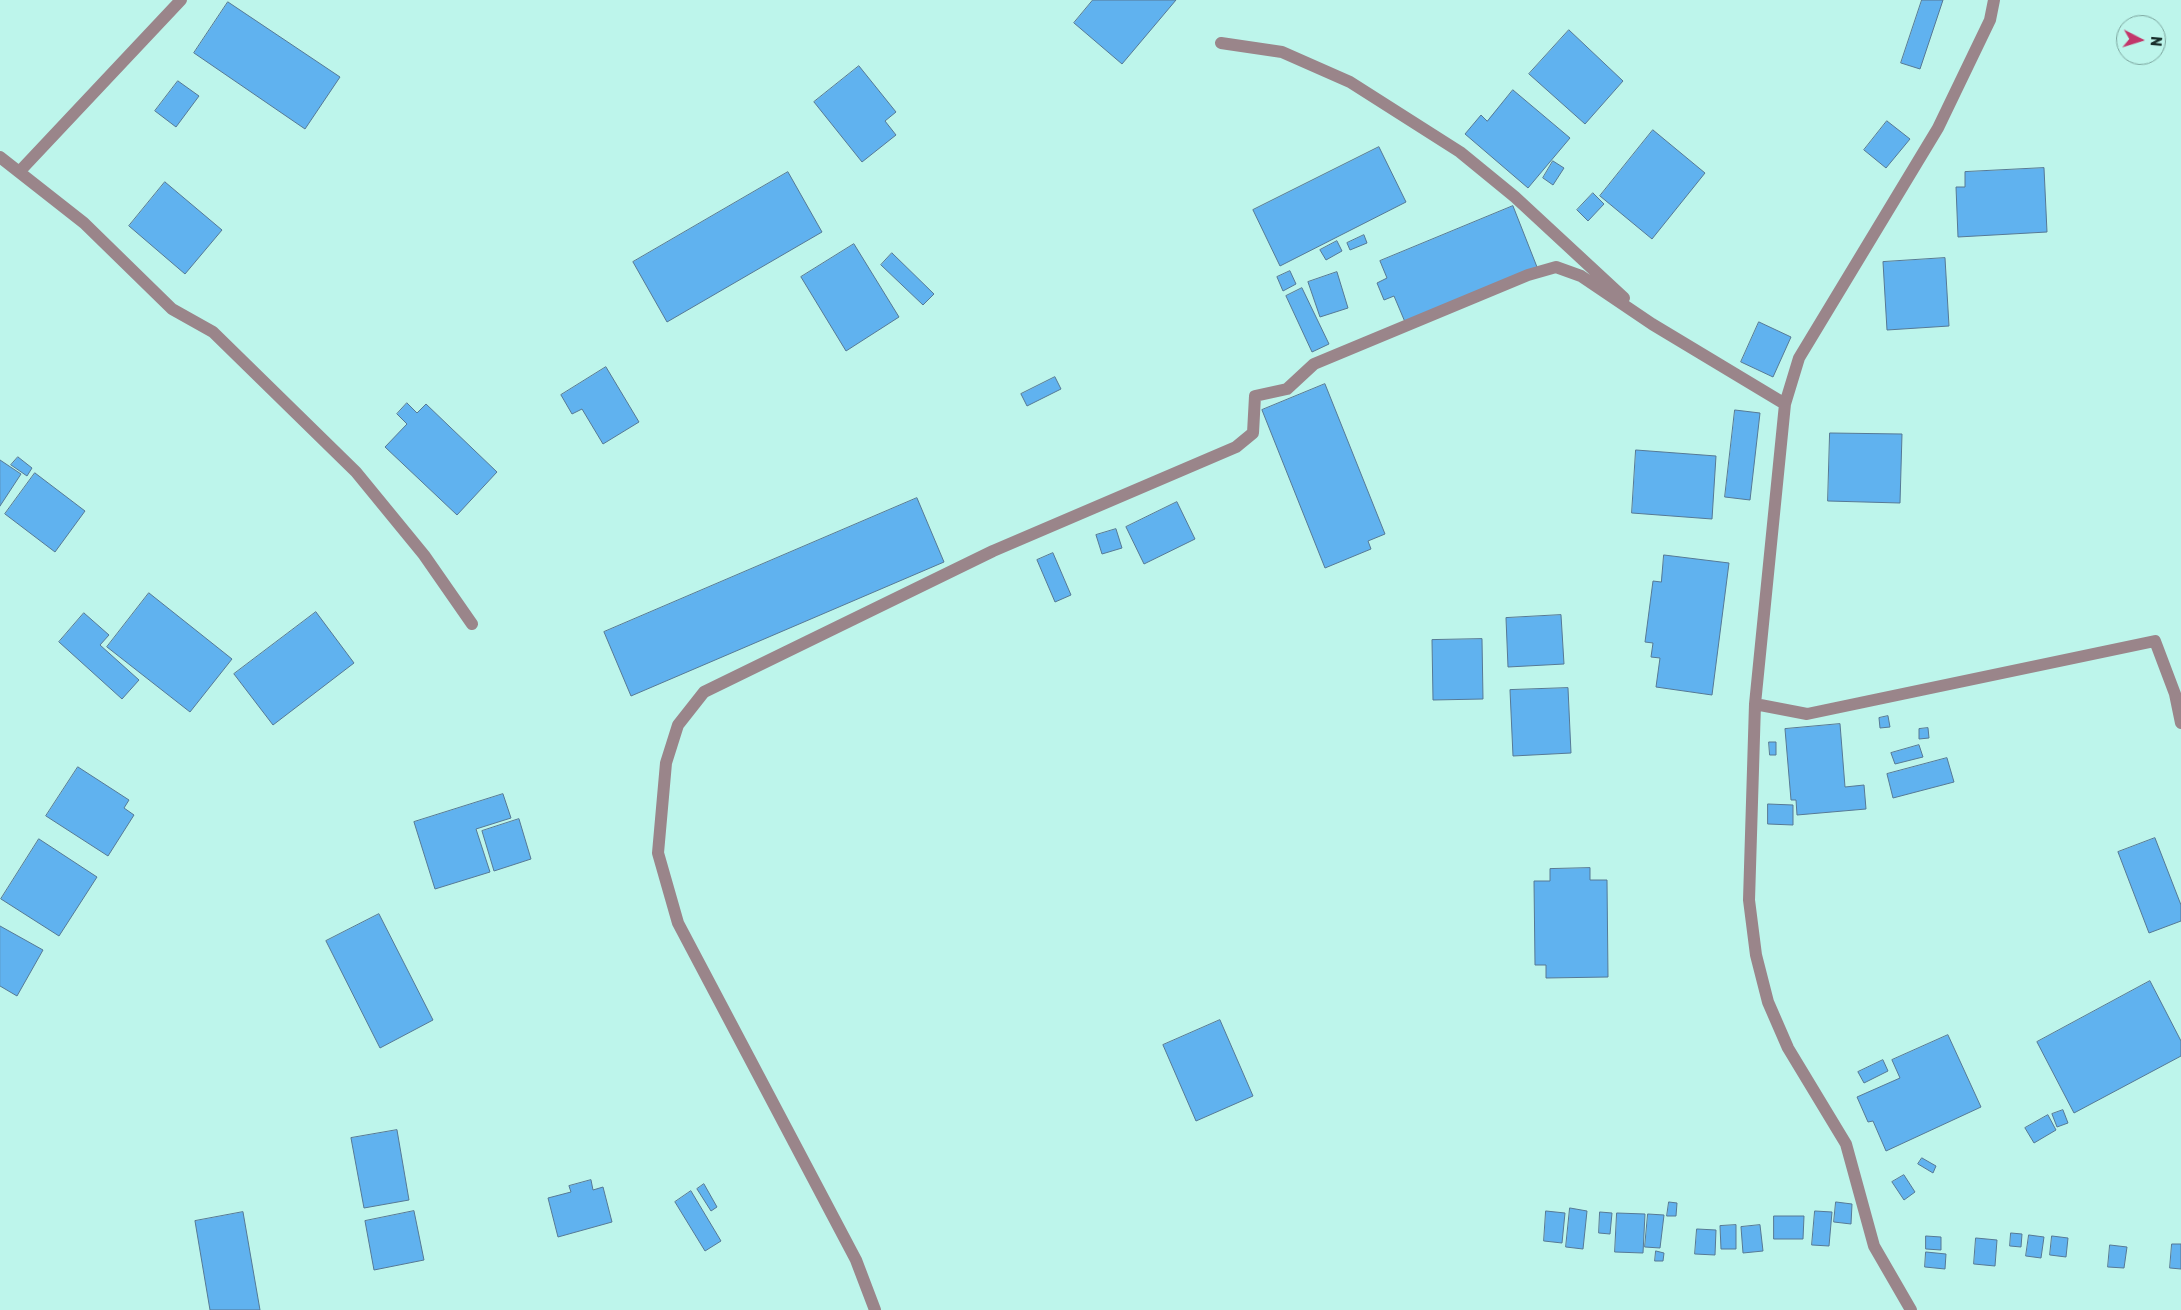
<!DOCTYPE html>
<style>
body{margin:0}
#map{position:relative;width:2181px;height:1310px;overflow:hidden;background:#bdf5eb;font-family:Rubik,sans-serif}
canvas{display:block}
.north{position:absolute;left:2116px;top:15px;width:50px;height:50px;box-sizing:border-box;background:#bdf5eb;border:1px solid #7ba59e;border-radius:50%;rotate:95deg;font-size:14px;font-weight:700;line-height:20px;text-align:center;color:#182e2b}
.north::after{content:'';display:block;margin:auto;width:18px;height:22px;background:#c2366a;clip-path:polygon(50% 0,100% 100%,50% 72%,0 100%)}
</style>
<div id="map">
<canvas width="2181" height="1310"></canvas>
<div class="north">N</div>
</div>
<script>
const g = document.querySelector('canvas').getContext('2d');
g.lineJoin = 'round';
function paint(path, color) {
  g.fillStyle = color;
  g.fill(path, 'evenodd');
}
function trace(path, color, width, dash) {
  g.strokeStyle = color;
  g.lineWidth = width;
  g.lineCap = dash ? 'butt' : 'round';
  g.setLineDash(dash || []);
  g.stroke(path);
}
const building = new Path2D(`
 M1093 0H1176L1122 64 1074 23Z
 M1922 0H1943L1920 69 1901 63Z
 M228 2 340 77 305 129 194 53Z
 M1569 30 1623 81 1585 124 1529 74Z
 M859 66 896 112 885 121 896 135 862 162 814 102Z
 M178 81 199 96 176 127 155 111Z
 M1513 90 1570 138 1528 188 1465 134 1481 115 1487 121Z
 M1887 121 1910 139 1886 168 1864 150Z
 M1653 130 1705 173 1652 239 1600 196Z
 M1379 147 1406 202 1280 266 1253 210Z
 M1553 161 1564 168 1553 185 1543 178Z
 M2044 168 2047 232 1958 237 1956 187H1965V172Z
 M788 172 822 232 667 322 633 262Z
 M165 182 222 230 185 274 129 226Z
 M1593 193 1604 204 1588 221 1577 210Z
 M1513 206 1537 267 1405 322 1394 296 1384 300 1377 283 1387 278 1380 261Z
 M1364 235 1367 243 1350 250 1347 243Z
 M1337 241 1342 251 1326 260 1320 250Z
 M854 244 899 317 846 351 801 277Z
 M892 253 934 294 923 305 881 265Z
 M1945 258 1949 326 1887 330 1883 262Z
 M1290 271 1296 284 1283 291 1277 277Z
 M1337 272 1348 308 1320 317 1308 282Z
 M1302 288 1329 344 1312 352 1286 296Z
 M1759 322 1791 337 1773 377 1741 362Z
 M606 367 639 422 603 444 582 409 572 414 561 395Z
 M1055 377 1061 389 1027 406 1021 394Z
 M1325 384 1385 534 1368 541 1371 549 1325 568 1262 410Z
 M407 403 417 413 426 404 497 472 457 515 385 447 407 424 397 414Z
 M1735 410 1760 413 1750 500 1725 497Z
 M1830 433 1902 434 1900 503 1828 501Z
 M1636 450 1716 456 1712 519 1632 513Z
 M18 457 32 468 27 476 11 465Z
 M0 460 21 474 0 506Z
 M35 473 85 511 55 552 5 514Z
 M917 498 944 562 631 696 604 632Z
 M1177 502 1195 539 1144 564 1126 527Z
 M1116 529 1122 548 1102 554 1096 535Z
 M1053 553 1071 595 1055 602 1037 560Z
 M1664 555 1729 563 1712 695 1656 687 1660 658 1651 657 1653 643 1645 642 1653 581 1661 582Z
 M149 593 232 659 190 712 107 647Z
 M316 612 354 663 273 725 234 674Z
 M84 613 109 635 100 645 139 680 122 699 59 642Z
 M1561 615 1564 664 1508 667 1506 618Z
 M1482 639 1483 699 1433 700 1432 640Z
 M1568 688 1571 753 1513 756 1510 690Z
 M1888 716 1890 727 1880 728 1879 718Z
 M1840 724 1845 787 1864 785 1866 809 1797 815 1796 800H1791L1785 729Z
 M1928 728 1929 738 1919 739V729Z
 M1769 742H1776V755H1770Z
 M1919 745 1923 757 1895 764 1891 753Z
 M1947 758 1954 782 1893 798 1887 774Z
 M78 767 129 800 124 808 134 815 108 856 46 816Z
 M503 794 511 818 476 829 490 872 435 889 414 822Z
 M1768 804 1793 805V825L1768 824Z
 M519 819 531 859 494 871 482 831Z
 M2155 838 2181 905V921L2149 933 2118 852Z
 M39 839 97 877 59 936 1 899Z
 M1590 868V880H1607L1608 977 1546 978V965H1535L1534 881H1550V869Z
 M379 914 433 1020 380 1048 326 941Z
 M0 926 43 950 17 996 0 986Z
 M2150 981 2181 1041V1056L2074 1113 2037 1042Z
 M1220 1020 1253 1096 1196 1121 1163 1045Z
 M1948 1035 1981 1107 1886 1151 1873 1121 1868 1122 1857 1097 1900 1078 1892 1060Z
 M1883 1060 1888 1071 1864 1083 1858 1072Z
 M2063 1110 2068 1123 2057 1127 2052 1114Z
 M2048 1115 2056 1130 2034 1143 2025 1128Z
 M397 1130 409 1200 364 1208 351 1138Z
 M1922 1158 1936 1166 1933 1173 1918 1164Z
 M1904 1175 1915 1192 1904 1200 1892 1182Z
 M591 1180 593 1190 603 1187 612 1222 558 1237 548 1198 571 1192 569 1186Z
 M704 1184 717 1207 711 1211 697 1189Z
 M691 1191 721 1241 705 1251 675 1202Z
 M1669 1202 1677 1203 1676 1216H1667Z
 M1836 1202 1852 1204 1851 1224 1834 1222Z
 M1570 1208 1587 1211 1583 1249 1566 1247Z
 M414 1211 424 1260 374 1270 365 1221Z
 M1546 1211 1565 1213 1562 1243 1544 1241Z
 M1815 1211 1832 1212 1829 1246 1812 1245Z
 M243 1212 260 1310H210L195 1221Z
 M1600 1212 1612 1213 1610 1234 1599 1233Z
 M1617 1213 1645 1214 1643 1253 1615 1252Z
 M1648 1214 1664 1215 1660 1248 1645 1247Z
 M1774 1216H1804L1803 1239H1774Z
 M1736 1225V1249H1721L1720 1226Z
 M1760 1225 1763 1251 1743 1253 1741 1227Z
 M1697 1229 1716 1230 1715 1255 1695 1254Z
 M2011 1233 2022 1234 2021 1247 2010 1246Z
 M2029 1235 2044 1237 2041 1258 2026 1256Z
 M1926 1236 1941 1237V1250L1926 1249Z
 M2052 1236 2068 1238 2066 1257 2050 1255Z
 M1976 1238 1997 1240 1995 1266 1974 1264Z
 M2172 1244H2181V1269L2170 1268Z
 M2110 1245 2127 1247 2124 1268 2108 1267Z
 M1656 1251 1664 1253 1663 1261H1655Z
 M1926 1252 1946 1254 1945 1269 1925 1267Z`);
const minor = new Path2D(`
 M1221 43 1282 52 1350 82 1460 152 1515 197 1624 298
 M0 157 84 223 172 309 213 332 356 472 424 555 472 624
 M20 171 181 0
 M1755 704 1807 714 2155 641 2175 694 2181 723
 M875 1310 856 1260 678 923 658 853 666 763 678 725 704 692 993 551 1236 447 1253 433 1255 396 1287 389 1314 364 1528 275 1556 267 1581 276 1652 324 1785 404
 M1911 1310 1874 1246 1846 1144 1788 1048 1768 1002 1756 955 1749 900 1755 704 1785 404 1799 358 1938 128 1990 20 1994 0`);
paint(building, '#60b2ef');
trace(building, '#567995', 1);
trace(minor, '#9a858a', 12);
</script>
